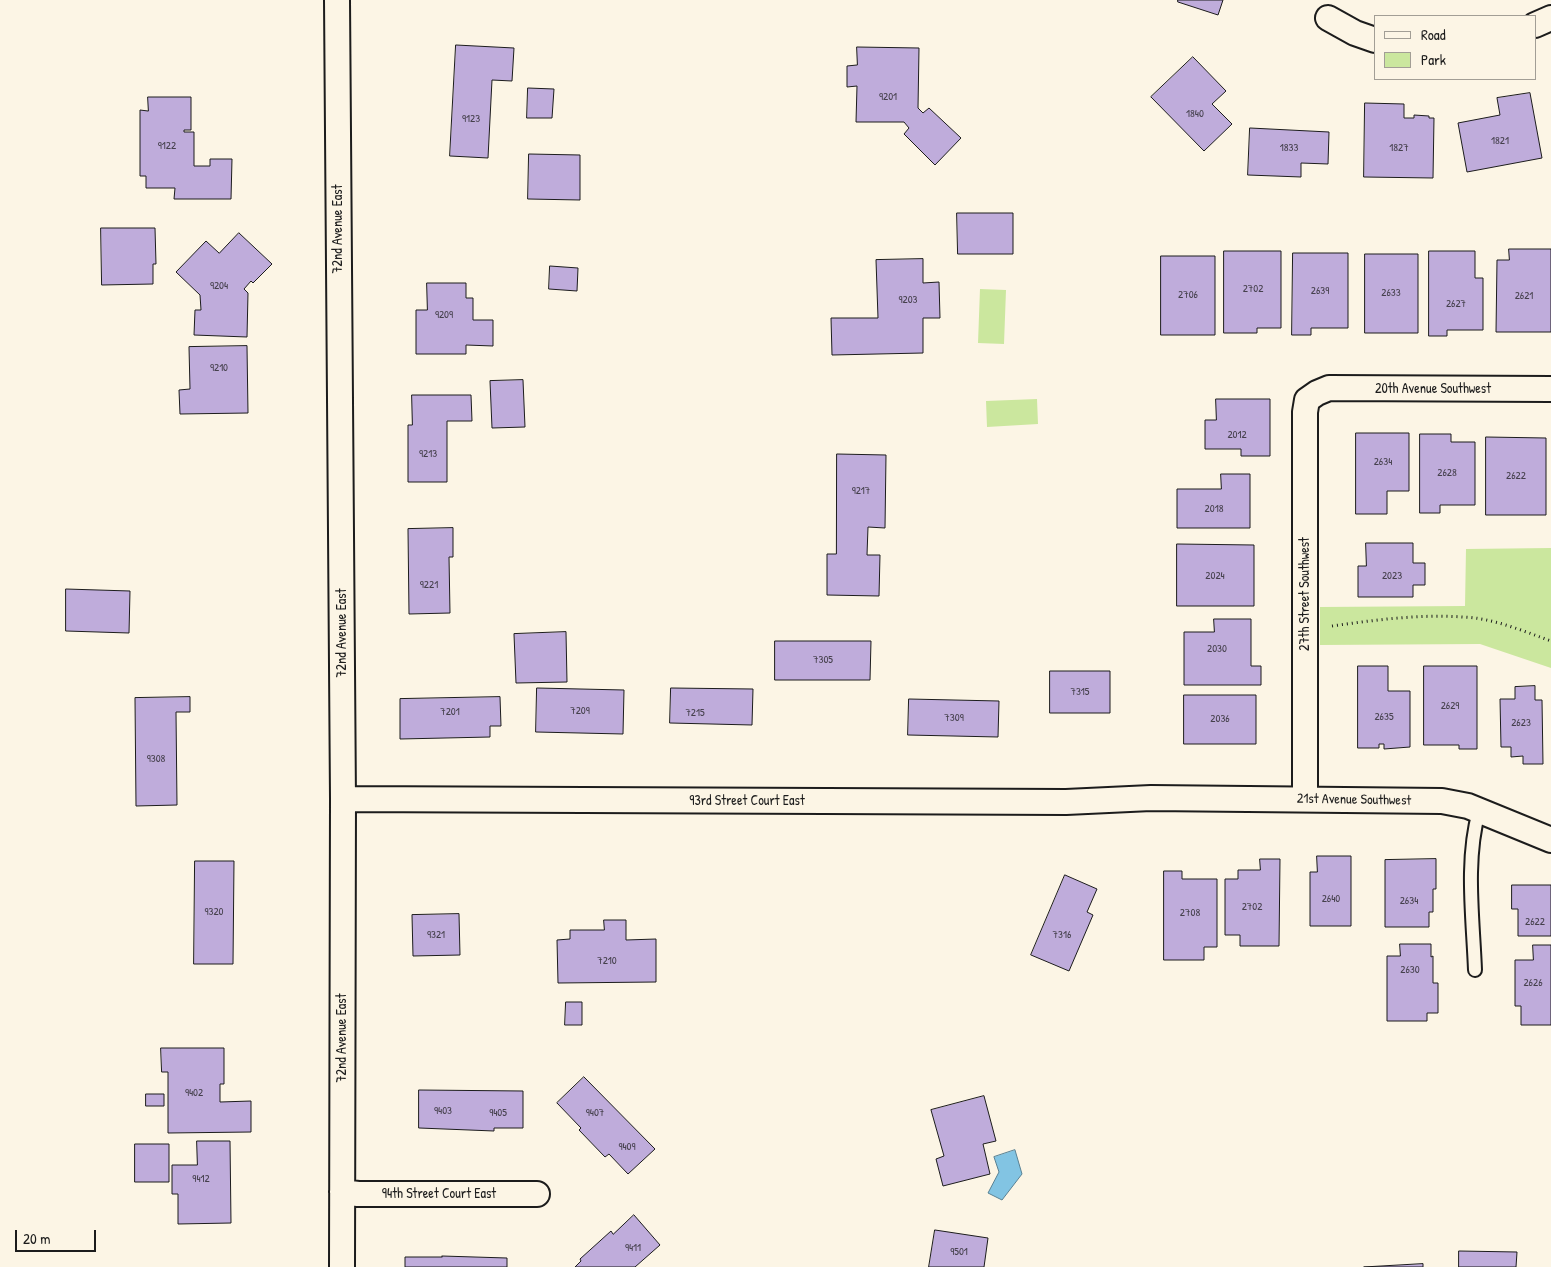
<!DOCTYPE html>
<style>
body{margin:0}
#map{position:relative;width:1551px;height:1267px;overflow:hidden;background:#fcf5e5;font-family:"Patrick Hand",sans-serif}
canvas{display:block}
.legend{position:absolute;left:1374px;top:15px;width:162px;height:65px;box-sizing:border-box;background:#fcf5e5;border:1px solid #a29e95;margin:0;padding:6px 9px;list-style:none;font-size:15px;color:#1c1c1c}
.legend li{display:flex;align-items:center;gap:10px;height:25px}
.legend b{width:25px;border:1px solid #a29e95}
.scale{position:absolute;left:15px;top:1230px;width:81px;height:22px;box-sizing:border-box;border:2px solid #1c1c1c;border-top:0;padding-left:6px;font-size:15px;line-height:18px;white-space:nowrap;color:#1c1c1c;-webkit-text-stroke:4px #fcf5e5;paint-order:stroke}
</style>
<div id="map">
<canvas width="1551" height="1267"></canvas>
<ul class="legend">
<li><b style="height:6px;background:#fcf5e5"></b>Road</li>
<li><b style="height:14px;background:#cbe79e"></b>Park</li>
</ul>
<div class="scale">20 m</div>
</div>
<script>
const g = document.querySelector('canvas').getContext('2d');
g.lineJoin = 'round';
function paint(path, color) {
  g.fillStyle = color;
  g.fill(path, 'evenodd');
}
function trace(path, color, width, dash) {
  g.strokeStyle = color;
  g.lineWidth = width;
  g.lineCap = dash ? 'butt' : 'round';
  g.setLineDash(dash || []);
  g.stroke(path);
}
function drawText(font, color, halo, rows, align = 'center') {
  g.font = font + ' "Patrick Hand",sans-serif';
  g.lineWidth = 4;
  g.setLineDash([]);
  g.textBaseline = 'middle';
  g.strokeStyle = halo;
  g.fillStyle = color;
  for (const [text, x, y, turn = 0] of rows) {
    g.save();
    g.translate(x, y);
    g.rotate((+turn || 0) * Math.PI / 180);
    g.textAlign = isNaN(turn) ? turn : align;
    if (halo) g.strokeText(text, 0, 0);
    g.fillText(text, 0, 0);
    g.restore();
  }
}
const green = new Path2D(`
 M980 289 1006 290 1004 344 978 343Z
 M1037 399 1038 424 987 427 986 401Z
 M1551 548V668L1480 644 1320 645V607L1465 606 1466 549Z`);
const water = new Path2D(`
 M1015 1150 1022 1174 1002 1200 988 1193 999 1172 994 1157Z`);
const building = new Path2D(`
 M1178 0H1223L1218 15 1178 2Z
 M456 45 514 48 512 81 492 80 488 158 450 156Z
 M857 47 919 48 918 108 923 113 929 108 961 138 935 165 904 134 909 128 904 122H856L857 86 847 87V66L857 65Z
 M1193 57 1226 91 1212 104 1232 124 1204 151 1151 97Z
 M528 88 554 89 552 118H527Z
 M1530 93 1542 158 1467 172 1458 123 1500 115 1497 98Z
 M148 97H191V130H184V132H194V166H210V159H232L231 199H174L175 188H146V176H140V110L148 111Z
 M1365 103 1404 104V118H1414V115L1429 116V118H1434L1433 178 1364 177Z
 M1250 128 1329 132 1328 164 1301 163V177L1248 175Z
 M529 154 580 155V200L528 199Z
 M957 213H1013V254H958Z
 M101 228H155L156 264H153V284L102 285Z
 M239 233 272 264 253 283 251 281 244 289 248 293 247 337 194 335 195 310H201L200 295 176 272 206 241 219 253Z
 M1509 249H1551V332H1496L1497 260H1509Z
 M1224 251H1281V328H1257V333H1224Z
 M1429 251H1475V278H1483V330H1447V336H1429Z
 M1293 253H1348V328H1311V335H1292Z
 M1365 254H1418V333H1365Z
 M1161 256H1215V335H1161Z
 M923 259V283L939 282 940 318H923V353L832 355 831 318H878L876 260Z
 M550 266 578 268 577 291 549 289Z
 M427 283H466V298H473V320H493V346L466 345V354H416V310H427Z
 M247 346 248 413 180 414 179 390 190 389 189 347Z
 M523 380 525 427 492 428 490 381Z
 M412 395H471L472 421H447V482H408V425H412Z
 M1216 399H1270V456H1241V449H1205V420H1216Z
 M1356 433H1409V491H1387V514H1356Z
 M1420 434H1451V442H1475V505H1440V513H1420Z
 M1486 437 1546 438V515H1486Z
 M837 454 886 455 885 528 868 527 867 555H880L879 596 827 595V554H836Z
 M1221 474H1250V528H1177V489H1221Z
 M453 528V557H449L450 613 409 614 408 529Z
 M1366 543H1413V563H1425V585H1413V597H1358V566H1366Z
 M1177 544 1254 545V606H1177Z
 M66 589 130 591 129 633 66 631Z
 M1214 619H1251V666H1261V685H1184V632H1214Z
 M566 632 567 682 516 683 514 634Z
 M775 641H871L870 680H775Z
 M1358 666H1388V691H1410V747L1384 749V744H1379V748H1358Z
 M1424 666H1477V749H1459V745H1424Z
 M1050 671H1110V713H1050Z
 M1535 686V700H1542L1543 764H1523V756L1511 757V747H1501L1500 699H1515V687Z
 M537 688 624 690 623 734 536 732Z
 M671 688 753 689 752 725 670 723Z
 M1184 695H1256V744H1184Z
 M190 697V712H176L177 805 136 806 135 698Z
 M500 697 501 726H490V737L400 739V699Z
 M909 699 999 701 998 737 908 735Z
 M1317 856H1351V926H1310V872H1317Z
 M1260 859H1280L1279 946H1240V935H1225V879H1238V870H1260Z
 M1436 859V889H1433V912H1429V927H1385V860Z
 M195 861H234L233 964H194Z
 M1164 871H1182V879H1217V947H1204V960H1164Z
 M1065 875 1097 889 1087 912 1093 915 1069 971 1031 955Z
 M1512 885H1551V936H1518V909H1512Z
 M459 914 460 955 413 956 412 915Z
 M604 920H626V940L656 939V982L558 983 557 940 570 939V930H604Z
 M1400 944H1431V957L1433 956V983H1438V1013H1427V1021H1387V956H1400Z
 M1533 945H1551V1025H1521V1006H1515V960H1533Z
 M566 1002H582V1025H565Z
 M161 1048H224V1084H220V1102L251 1101V1132L168 1133V1072H162Z
 M584 1077 655 1149 628 1174 609 1154 605 1157 579 1130 581 1128 557 1103Z
 M419 1090 523 1091V1128H494V1131L419 1128Z
 M146 1094H164V1106H146Z
 M984 1096 996 1141 983 1144 990 1174 943 1186 936 1159 944 1156 931 1110Z
 M197 1141H230L231 1223 178 1224V1194H172V1165H197Z
 M135 1144H169V1182H135Z
 M634 1215 660 1245 635 1267H575L581 1261 580 1259 611 1231 613 1234Z
 M935 1230 988 1238 984 1267H929Z
 M1459 1251 1517 1252 1516 1267H1459Z
 M442 1256 507 1258V1267H405V1257H442Z
 M1423 1264V1267H1364Z`);
const path = new Path2D(`
 M1332 626C1375 620 1419 614 1463 617 1493 618 1523 631 1551 641`);
const lane = new Path2D(`
 M1475 970C1473 918 1465 861 1479 811`);
const street = new Path2D(`
 M337 0 343 799 342 1267
 M1328 18 1355 33 1375 40
 M1535 25 1551 18
 M343 799 1066 802 1151 798 1442 801 1468 806 1551 840
 M1305 799V412L1307 400 1317 393 1329 388 1551 389
 M342 1192 358 1194H537`);
const numberNames = [
 ["9201",888,97],
 ["1840",1195,114],
 ["9123",471,119],
 ["1821",1500,141],
 ["9122",167,146],
 ["1833",1289,148],
 ["1827",1399,148],
 ["9204",219,286],
 ["2702",1253,289],
 ["2639",1320,291],
 ["2633",1391,293],
 ["2706",1188,295],
 ["2621",1524,296],
 ["9203",908,300],
 ["2627",1456,304],
 ["9209",444,315],
 ["9210",219,368],
 ["2012",1237,435],
 ["9213",428,454],
 ["2634",1383,462],
 ["2628",1447,473],
 ["2622",1516,476],
 ["9217",861,491],
 ["2018",1214,509],
 ["2024",1215,576],
 ["2023",1392,576],
 ["9221",429,585],
 ["2030",1217,649],
 ["7305",823,660],
 ["7315",1080,692],
 ["2629",1450,706],
 ["7209",580,711],
 ["7201",450,712],
 ["7215",695,713],
 ["2635",1384,717],
 ["7309",954,718],
 ["2036",1220,719],
 ["2623",1521,723],
 ["9308",156,759],
 ["2640",1331,899],
 ["2634",1409,901],
 ["2702",1252,907],
 ["9320",214,912],
 ["2708",1190,913],
 ["2622",1535,922],
 ["9321",436,935],
 ["7316",1062,935],
 ["7210",607,961],
 ["2630",1410,970],
 ["2626",1533,983],
 ["9402",194,1093],
 ["9403",443,1111],
 ["9405",498,1113],
 ["9407",595,1113],
 ["9409",627,1147],
 ["9412",201,1179],
 ["9411",633,1248],
 ["9501",959,1252]
];
const streetNames = [
 ["72nd Avenue East",338,229,-90],
 ["20th Avenue Southwest",1433,389],
 ["27th Street Southwest",1305,594,-90],
 ["72nd Avenue East",342,633,-90],
 ["21st Avenue Southwest",1354,800,1],
 ["93rd Street Court East",747,801],
 ["72nd Avenue East",342,1038,-90],
 ["94th Street Court East",439,1194]
];
paint(green, '#cbe79e');
paint(water, '#82c4e3');
trace(water, '#598193', 1);
paint(building, '#bfacdb');
trace(building, '#1c1c1c', 1);
trace(lane, '#1c1c1c', 16);
trace(street, '#1c1c1c', 28);
trace(path, '#1c1c1c', 3, [1, 4]);
trace(lane, '#fcf5e5', 12);
trace(street, '#fcf5e5', 24);
drawText('11px', '#45404c', null, numberNames);
drawText('14px', '#1c1c1c', '#fcf5e5', streetNames);
</script>
